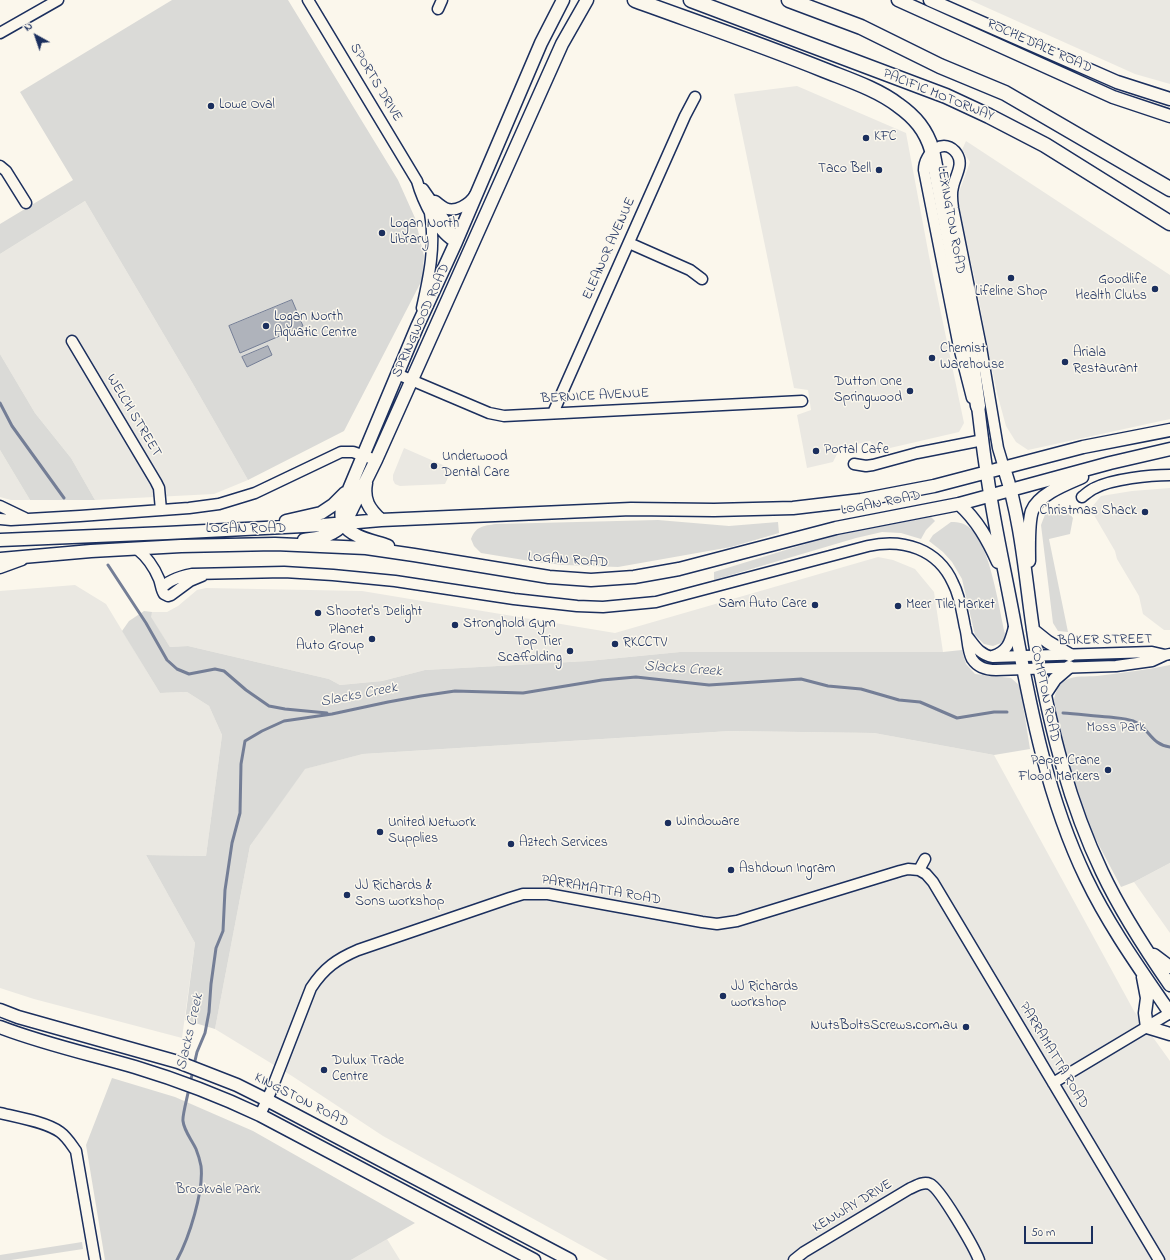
<!DOCTYPE html>
<style>
body{margin:0}
#map{position:relative;width:1170px;height:1260px;overflow:hidden;background:#fbf7ec;font-family:"Indie Flower",sans-serif}
canvas{display:block}
.north{position:absolute;left:16px;top:16px;width:40px;height:40px;-webkit-text-stroke:3px #fbf7ec;paint-order:stroke;rotate:320deg;font-size:11px;font-weight:700;line-height:16px;text-align:center;color:#1b2f5e}
.north::after{content:'';display:block;margin:auto;width:14px;height:18px;background:#1b2f5e;clip-path:polygon(50% 0,100% 100%,50% 72%,0 100%)}
.scale{position:absolute;left:1024px;top:1226px;width:69px;height:18px;box-sizing:border-box;border:2px solid #1b2f5e;border-top:0;padding-left:5px;font-size:12px;line-height:14px;white-space:nowrap;color:#1b2f5e;-webkit-text-stroke:3px #fbf7ec;paint-order:stroke}
</style>
<div id="map">
<canvas width="1170" height="1260"></canvas>
<div class="north">N</div>
<div class="scale">50 m</div>
</div>
<script>
const g = document.querySelector('canvas').getContext('2d');
g.lineJoin = 'round';
function paint(path, color) {
  g.fillStyle = color;
  g.fill(path, 'evenodd');
}
function trace(path, color, width, dash) {
  g.strokeStyle = color;
  g.lineWidth = width;
  g.lineCap = dash ? 'butt' : 'round';
  g.setLineDash(dash || []);
  g.stroke(path);
}
function drawText(font, color, halo, rows, align = 'center') {
  g.font = font + ' "Indie Flower",sans-serif';
  g.lineWidth = 3;
  g.setLineDash([]);
  g.textBaseline = 'middle';
  g.strokeStyle = halo;
  g.fillStyle = color;
  for (const [text, x, y, turn = 0] of rows) {
    g.save();
    g.translate(x, y);
    g.rotate((+turn || 0) * Math.PI / 180);
    g.textAlign = isNaN(turn) ? turn : align;
    if (halo) g.strokeText(text, 0, 0);
    g.fillText(text, 0, 0);
    g.restore();
  }
}
const built = new Path2D(`
 M970 0H1170V84L1135 74Z
 M797 86 906 133 929 256 964 423 959 432 877 451 870 441 840 448 833 462 807 468 797 415 811 410 808 390 794 388 734 94Z
 M966 141 1170 275V419L1028 450 1016 442 1006 426 997 393 988 350 976 284 960 216 958 195 970 162 962 150Z
 M85 201 193 384 248 480 214 494 95 500 71 458 35 413 0 354V254Z
 M404 448 452 469 445 484 400 486 395 484 393 480V475Z
 M0 450 30 500H11L0 497Z
 M1170 488V630H1164L1143 614 1139 596 1117 559 1115 551 1094 515 1092 507 1101 496 1132 491Z
 M878 557 893 560 915 569 934 592 943 652H680L588 661 425 670 382 681 340 685 329 679 188 646 170 647 150 617 152 612H167L178 606 197 590 206 588 362 591 615 633Z
 M75 585 106 604 160 693 187 692 209 706 222 735 206 856 146 855 195 943 182 1038 34 999 0 988V591Z
 M730 731 874 733 994 755 1134 1011 1170 1061V1260H608L383 1136 292 1076 215 1029 250 846 304 769 363 754Z
 M1170 863V933L1134 882Z
 M387 1239 400 1260H351Z`);
const green = new Path2D(`
 M172 0H288L398 180 415 218 424 256 422 280 344 431 248 480 193 384 85 201 0 254V224L73 180 20 92Z
 M0 354 35 413 71 458 95 500H30L0 450Z
 M1064 507 1073 518 1070 534 1049 539 1068 632 1058 631 1053 623 1041 525 1046 512Z
 M931 517 935 521 926 530 921 539 901 533 882 532 856 538 714 580V572L828 537Z
 M658 520 729 526 778 522 779 533 731 547 618 567 564 565 536 562 481 553 474 546 471 539C476 526 483 526 496 524Z
 M951 522C959 522 965 523 971 529 990 545 999 609 1005 634L1004 639 1001 643 993 646 984 644 975 635 962 579 952 562 943 552 929 541 933 535Z
 M144 611 152 612 151 617 170 647 188 646 329 679 340 685 382 681 425 670 588 661 680 652H943L962 650 966 664 975 674 1011 678 1020 686 1030 749 994 755 874 733 730 731 363 754 305 769 250 846 215 1029 185 1020 195 943 146 855 206 856 222 735 209 706 187 692 160 693 122 631 129 621Z
 M1170 665V863L1134 882 1121 887 1091 830 1071 780 1054 700C1055 692 1059 684 1066 680 1075 675 1087 677 1097 676 1121 673 1146 670 1170 665Z
 M112 1078 175 1097 253 1131 415 1223 351 1260H105L86 1145Z
 M82 1242 83 1249 11 1260H0V1255Z`);
const water = new Path2D(`
 M292 300 303 326 240 353 229 326Z
 M268 346 272 355 247 367 242 357Z`);
const stream = new Path2D(`
 M0 403 12 426 64 498
 M108 565 146 623 167 660 177 669 189 674 215 669 224 671 246 690 269 706 285 709 327 713
 M1063 713C1078 714 1094 716 1109 717 1117 718 1126 718 1133 721 1150 728 1150 744 1170 747
 M194 1065 197 1052 205 1033 209 1012 211 984 216 948 223 931 225 890 228 870 232 843 240 813 241 764 245 741 262 731 284 721 332 714 388 702 421 696 455 691 523 693 602 680 636 677 709 685 801 679 828 686 861 689 899 700 920 702 957 718 994 712H1007
 M190 1083 193 1071
 M177 1260C189 1238 204 1191 201 1166 200 1161 198 1154 196 1149 192 1140 184 1131 183 1121 182 1116 188 1095 189 1088`);
const minor = new Path2D(`
 M308 0 417 181C422 199 438 235 456 242
 M438 9 442 0
 M0 33 58 0
 M0 166 6 171 26 203
 M423 189 446 222 456 242
 M435 201C438 203 441 206 445 208 455 213 470 204 475 195
 M629 243 690 270 702 279
 M422 308C429 277 436 245 430 213
 M72 341 156 482 159 488 161 510
 M397 374 489 413 504 416 802 401
 M972 398 959 347 924 170C924 152 945 136 957 154 964 165 955 176 953 187 951 194 952 201 953 208L981 347 998 448 1004 468
 M553 413 685 116 695 97
 M854 464 866 466 873 465 917 453 983 440
 M1082 497C1086 494 1090 490 1095 488 1112 479 1150 475 1170 475
 M0 506 25 518
 M0 519 11 520 80 516 189 508 219 504 255 493 341 452H353L376 460
 M137 549C147 557 154 567 159 579 161 584 161 590 164 594L168 596 171 595 190 581 202 576
 M0 568 22 560
 M162 588C168 580 182 576 192 574L284 572 333 575 395 581 514 599 577 606 603 607 656 602 868 546C903 538 938 549 953 583 960 596 962 612 965 627 968 637 967 650 972 659 978 668 986 670 996 670L1116 666 1152 661 1165 655 1170 654
 M968 637C975 646 980 655 993 657L1152 652 1165 655
 M993 656C1010 650 1010 640 1015 624
 M925 859 919 870 926 874 933 882 1159 1260
 M1053 1083 1170 1013
 M0 1113C17 1117 46 1122 60 1132 67 1137 71 1144 76 1151L95 1260
 M260 1115 271 1091 311 988C324 968 337 959 358 950L510 898 523 894H548L702 922 717 924 737 921 900 871 908 869 919 870
 M794 1260 804 1252 909 1189C916 1186 923 1181 930 1184 940 1188 974 1247 979 1260`);
const major = new Path2D(`
 M898 0 1113 97 1170 116
 M930 0 1117 82 1170 99
 M978 406C981 429 983 451 987 474 994 525 1006 576 1015 626 1031 712 1048 799 1086 878 1109 926 1140 969 1170 1013
 M1004 468C1024 528 1026 593 1037 655 1051 730 1069 803 1102 872 1121 912 1145 949 1170 985
 M366 483C363 500 369 509 381 520
 M959 504C977 520 988 540 998 562
 M286 521 321 513 333 505 345 493
 M0 540 167 533 323 525 381 520 631 509 714 510 793 508 861 500 934 486 1083 447 1170 430
 M304 540C321 537 332 537 345 523L376 460 562 44 587 0
 M388 546C375 541 352 538 343 524 340 519 342 511 342 506L417 327 456 242 541 43 563 0
 M0 559 91 551 181 546 275 544 366 548 414 555 549 577 591 580 634 577 679 569 836 528 959 504 1110 463 1170 449
 M1029 561C1029 547 1028 523 1032 511 1039 494 1066 484 1082 477
 M1033 630 1048 642 1070 655
 M1045 694 1055 679 1069 667
 M1154 955 1170 967
 M1143 977 1147 998 1145 1013 1147 1027 1170 1034
 M0 1010 18 1017 178 1062 237 1085 267 1100 570 1260
 M0 1027C44 1044 90 1054 135 1067 178 1080 220 1096 260 1115L534 1260`);
const highway = new Path2D(`
 M635 0C698 23 762 45 824 70 849 80 877 89 898 105 915 117 926 130 932 150L969 342 978 406
 M691 0 946 96 989 116 1045 145 1170 223
 M789 0 861 27 940 66 1005 93 1170 189`);
const markers = [
 [211,106,4,"#1b2f5e"],
 [866,138,4,"#1b2f5e"],
 [879,170,4,"#1b2f5e"],
 [382,233,4,"#1b2f5e"],
 [1011,278,4,"#1b2f5e"],
 [1155,289,4,"#1b2f5e"],
 [266,326,4,"#1b2f5e"],
 [932,358,4,"#1b2f5e"],
 [1065,362,4,"#1b2f5e"],
 [910,391,4,"#1b2f5e"],
 [816,451,4,"#1b2f5e"],
 [434,466,4,"#1b2f5e"],
 [1145,512,4,"#1b2f5e"],
 [815,605,4,"#1b2f5e"],
 [898,606,4,"#1b2f5e"],
 [318,613,4,"#1b2f5e"],
 [455,625,4,"#1b2f5e"],
 [372,639,4,"#1b2f5e"],
 [615,644,4,"#1b2f5e"],
 [570,651,4,"#1b2f5e"],
 [1108,770,4,"#1b2f5e"],
 [668,823,4,"#1b2f5e"],
 [380,832,4,"#1b2f5e"],
 [511,844,4,"#1b2f5e"],
 [731,870,4,"#1b2f5e"],
 [347,895,4,"#1b2f5e"],
 [723,996,4,"#1b2f5e"],
 [966,1027,4,"#1b2f5e"],
 [324,1070,4,"#1b2f5e"]
];
const streetNames = [
 ["ROCHEDALE ROAD",1039,47,24],
 ["SPORTS DRIVE",375,83,59],
 ["PACIFIC MOTORWAY",938,96,22],
 ["LEXINGTON ROAD",950,220,80],
 ["ELEANOR AVENUE",610,249,-66],
 ["SPRINGWOOD ROAD",422,321,-66],
 ["BERNICE AVENUE",595,397,-3],
 ["WELCH STREET",133,416,59],
 ["LOGAN ROAD",881,504,-11],
 ["LOGAN ROAD",246,530],
 ["LOGAN ROAD",568,561,4],
 ["BAKER STREET",1105,641,-1],
 ["COMPTON ROAD",1044,694,78],
 ["PARRAMATTA ROAD",601,891,10],
 ["PARRAMATTA ROAD",1053,1056,59],
 ["KINGSTON ROAD",301,1101,27],
 ["KENWAY DRIVE",853,1207,-31]
];
const poiNames = [
 ["Lowe Oval",219,106],
 ["KFC",874,138],
 ["Taco Bell",871,170,"right"],
 ["Logan North",390,225],
 ["Library",390,241],
 ["Goodlife",1147,281,"right"],
 ["Health Clubs",1147,297,"right"],
 ["Lifeline Shop",1011,293,"center"],
 ["Logan North",274,318],
 ["Aquatic Centre",274,334],
 ["Chemist",940,350],
 ["Warehouse",940,366],
 ["Ariala",1073,354],
 ["Restaurant",1073,370],
 ["Dutton One",902,383,"right"],
 ["Springwood",902,399,"right"],
 ["Portal Cafe",824,451],
 ["Underwood",442,458],
 ["Dental Care",442,474],
 ["Christmas Shack",1137,512,"right"],
 ["Sam Auto Care",807,605,"right"],
 ["Meer Tile Market",906,606],
 ["Shooter's Delight",326,613],
 ["Stronghold Gym",463,625],
 ["Planet",364,631,"right"],
 ["Auto Group",364,647,"right"],
 ["Top Tier",562,643,"right"],
 ["Scaffolding",562,659,"right"],
 ["RKCCTV",623,644],
 ["Paper Crane",1100,762,"right"],
 ["Flood Markers",1100,778,"right"],
 ["Windoware",676,823],
 ["United Network",388,824],
 ["Supplies",388,840],
 ["Aztech Services",519,844],
 ["Ashdown Ingram",739,870],
 ["JJ Richards &",355,887],
 ["Sons workshop",355,903],
 ["JJ Richards",731,988],
 ["workshop",731,1004],
 ["NutsBoltsScrews.com.au",958,1027,"right"],
 ["Dulux Trade",332,1062],
 ["Centre",332,1078]
];
const parkNames = [
 ["Moss Park",1116,729],
 ["Brookvale Park",218,1191]
];
const waterNames = [
 ["Slacks Creek",683,670,4],
 ["Slacks Creek",359,696,-11],
 ["Slacks Creek",191,1032,-77]
];
paint(built, '#eae8e2');
paint(green, '#dadad7');
paint(water, '#afb3bb');
trace(water, '#747e96', 1);
trace(stream, '#747e96', 3);
trace(minor, '#1b2f5e', 13);
trace(major, '#1b2f5e', 15);
trace(highway, '#1b2f5e', 17);
trace(minor, '#fbf7ec', 10);
trace(major, '#fbf7ec', 12);
trace(highway, '#fbf7ec', 14);
for (const [x, y, r, color] of markers) {
  const dot = new Path2D();
  dot.arc(x, y, r, 0, 2 * Math.PI);
  g.fillStyle = color;
  g.fill(dot);
  trace(dot, '#fbf7ec', 1.5);
}
drawText('14px', '#1b2f5e', '#fbf7ec', streetNames);
drawText('14px', '#1b2f5e', '#fbf7ec', poiNames, 'left');
drawText('14px', '#415176', '#fbf7ec', parkNames);
drawText('italic 15px', '#47577a', '#fbf7ec', waterNames);
</script>
